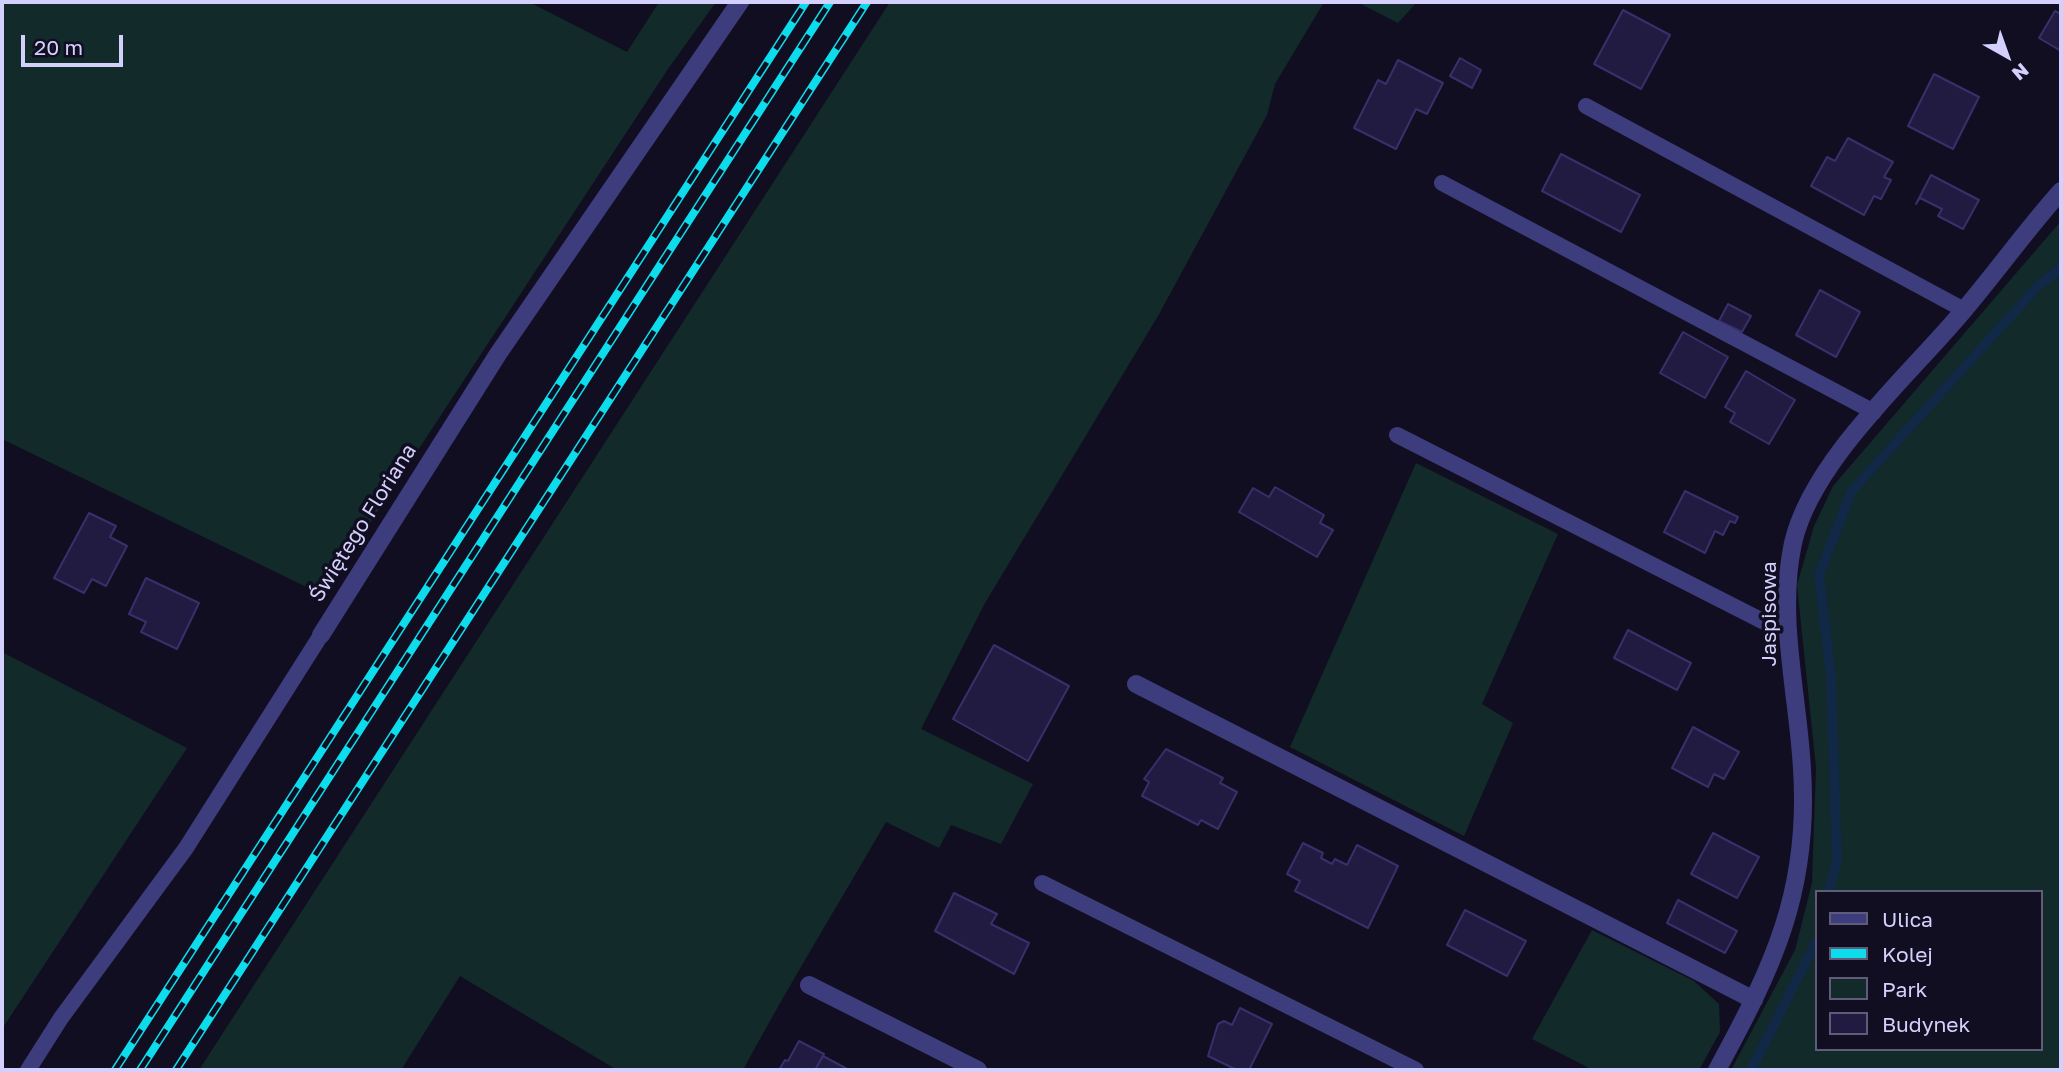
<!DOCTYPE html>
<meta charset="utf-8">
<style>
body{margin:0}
#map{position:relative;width:2063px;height:1072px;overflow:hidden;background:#110e21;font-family:"Golos Text",sans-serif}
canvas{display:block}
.frame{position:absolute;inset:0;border:4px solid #d4d0fd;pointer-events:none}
.legend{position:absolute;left:1815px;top:890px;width:228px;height:161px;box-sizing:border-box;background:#110e21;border:2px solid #5f5c79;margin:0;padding:9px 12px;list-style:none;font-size:21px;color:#d4d0fd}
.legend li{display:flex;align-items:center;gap:14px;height:35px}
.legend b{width:35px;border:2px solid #5f5c79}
.north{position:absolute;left:1972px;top:21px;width:70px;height:70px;-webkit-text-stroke:5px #110e21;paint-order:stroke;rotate:140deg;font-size:19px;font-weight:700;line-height:28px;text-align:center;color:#d4d0fd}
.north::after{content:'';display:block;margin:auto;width:24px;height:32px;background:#d4d0fd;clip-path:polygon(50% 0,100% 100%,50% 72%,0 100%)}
.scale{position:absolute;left:21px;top:35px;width:102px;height:32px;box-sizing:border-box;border:4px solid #d4d0fd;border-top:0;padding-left:9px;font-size:21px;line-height:24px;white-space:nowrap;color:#d4d0fd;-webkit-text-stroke:5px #110e21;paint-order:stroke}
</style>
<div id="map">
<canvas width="2063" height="1072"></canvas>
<div class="frame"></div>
<ul class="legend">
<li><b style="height:9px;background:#3d3c7d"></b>Ulica</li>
<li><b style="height:9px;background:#0ddcec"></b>Kolej</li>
<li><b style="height:19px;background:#122a29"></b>Park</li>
<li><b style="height:19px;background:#221b41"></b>Budynek</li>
</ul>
<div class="north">N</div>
<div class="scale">20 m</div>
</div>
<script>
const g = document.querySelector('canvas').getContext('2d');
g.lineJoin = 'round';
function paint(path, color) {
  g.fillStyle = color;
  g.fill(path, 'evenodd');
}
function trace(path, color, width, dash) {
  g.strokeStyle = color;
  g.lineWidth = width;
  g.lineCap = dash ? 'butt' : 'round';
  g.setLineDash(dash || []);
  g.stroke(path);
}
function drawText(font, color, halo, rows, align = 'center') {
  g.font = font + ' "Golos Text",sans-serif';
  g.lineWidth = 7;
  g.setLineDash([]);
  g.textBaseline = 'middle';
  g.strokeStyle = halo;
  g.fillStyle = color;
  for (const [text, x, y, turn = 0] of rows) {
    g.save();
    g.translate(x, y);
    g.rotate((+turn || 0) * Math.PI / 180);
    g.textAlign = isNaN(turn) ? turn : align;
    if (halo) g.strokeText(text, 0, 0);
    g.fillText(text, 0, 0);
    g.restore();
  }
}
const green = new Path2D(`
 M2 2H529L627 52 659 2H716L668 69 323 595 2 439Z
 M890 2H1324L1275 84 1267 115 1158 316 985 603 921 729 1033 784 1001 844 951 825 939 848 886 822C838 905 788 986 743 1070H617L460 976 401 1070H199Z
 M1357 2H1417L1398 23Z
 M2061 221V1070H1731L1795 950 1812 883 1816 768 1797 585 1814 526 1833 486ZM1816 892H2040V1049H1816Z
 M1416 463 1558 534 1482 704 1513 723 1464 836 1290 747Z
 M2 652 187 748 2 1029Z
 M1592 930 1694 981 1719 1004 1720 1032 1699 1070H1593L1532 1039Z`);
const stream = new Path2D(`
 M1829 892 1837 860 1831 678 1819 575 1851 492 2037 287 2061 268
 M1751 1070 1816 942`);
const building = new Path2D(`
 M1623 10 1670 35 1641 89 1594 64Z
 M2055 11 2061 14V51L2039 38Z
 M1460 58 1481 70 1472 88 1450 76Z
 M1398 60 1443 83 1427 114 1416 109 1396 149 1354 128 1378 80 1386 84Z
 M1934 74 1979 97 1953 149 1908 126Z
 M1848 138 1893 162 1884 177 1891 180 1881 199 1874 196 1864 215 1811 186 1827 157 1835 161Z
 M1561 154 1640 195 1621 232 1542 191Z
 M1931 175 1979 200 1963 229 1938 216 1942 209 1920 198 1916 204Z
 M1820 290 1860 312 1836 357 1796 335Z
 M1728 304 1751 316 1742 332 1719 321Z
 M1683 332 1728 357 1705 398 1660 373Z
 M1746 371 1795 400 1769 444 1730 422 1735 413 1725 407Z
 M1275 487 1324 515 1320 523 1333 530 1317 557 1239 512 1253 488 1269 497Z
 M1685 491 1738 517 1735 523 1730 521 1723 535 1715 531 1705 553 1664 532Z
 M89 513 116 526 110 537 127 546 106 586 92 579 84 593 54 578Z
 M146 578 199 603 177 649 141 632 146 622 129 614Z
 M1628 630 1691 663 1677 690 1614 658Z
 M994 645 1069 686 1028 761 953 719Z
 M1693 727 1739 752 1724 779 1714 774 1708 787 1672 768Z
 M1166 749 1223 778 1220 783 1237 792 1218 829 1201 820 1198 825 1142 796 1149 782 1144 779Z
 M1713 833 1759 857 1737 898 1691 874Z
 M1303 843 1323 853 1321 858 1332 864 1335 859 1347 865 1357 845 1398 866 1368 928 1295 891 1300 881 1287 874Z
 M954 893 997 914 991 924 1029 943 1014 974 935 931Z
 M1678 900 1737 931 1725 953 1667 923Z
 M1465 910 1526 941 1507 976 1447 945Z
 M1240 1008 1272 1024 1249 1070H1237L1208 1056 1218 1024 1224 1021 1232 1025Z
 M799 1041 824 1054 815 1070H779L785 1060 788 1061Z
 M823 1056 849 1070H815Z`);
const lane = new Path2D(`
 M1586 106 1964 310
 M1442 183 1874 412
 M1397 435 1788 634
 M1042 883 1416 1070
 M28 1070 61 1018 186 848 321 635`);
const street = new Path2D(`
 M321 635 498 354 740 2
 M1136 684 1754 1000
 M809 985 978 1070
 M1717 1070C1773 967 1810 891 1802 769 1798 694 1777 618 1793 543 1812 460 1910 375 1964 310 1997 271 2027 229 2061 191`);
const rail = new Path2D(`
 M115 1070 806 2
 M140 1070 830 2
 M176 1070 867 2`);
const streetNames = [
 ["Świętego Floriana",363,523,-58],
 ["Jaspisowa",1769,614,-90]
];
paint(green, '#122a29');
trace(stream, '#112847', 10);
paint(building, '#221b41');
trace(building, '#392f6b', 2);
trace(lane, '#3d3c7d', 16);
trace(street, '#3d3c7d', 18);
trace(rail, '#0ddcec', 8);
trace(rail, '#110e21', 5, [16]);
drawText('21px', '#d4d0fd', '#110e21', streetNames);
</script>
